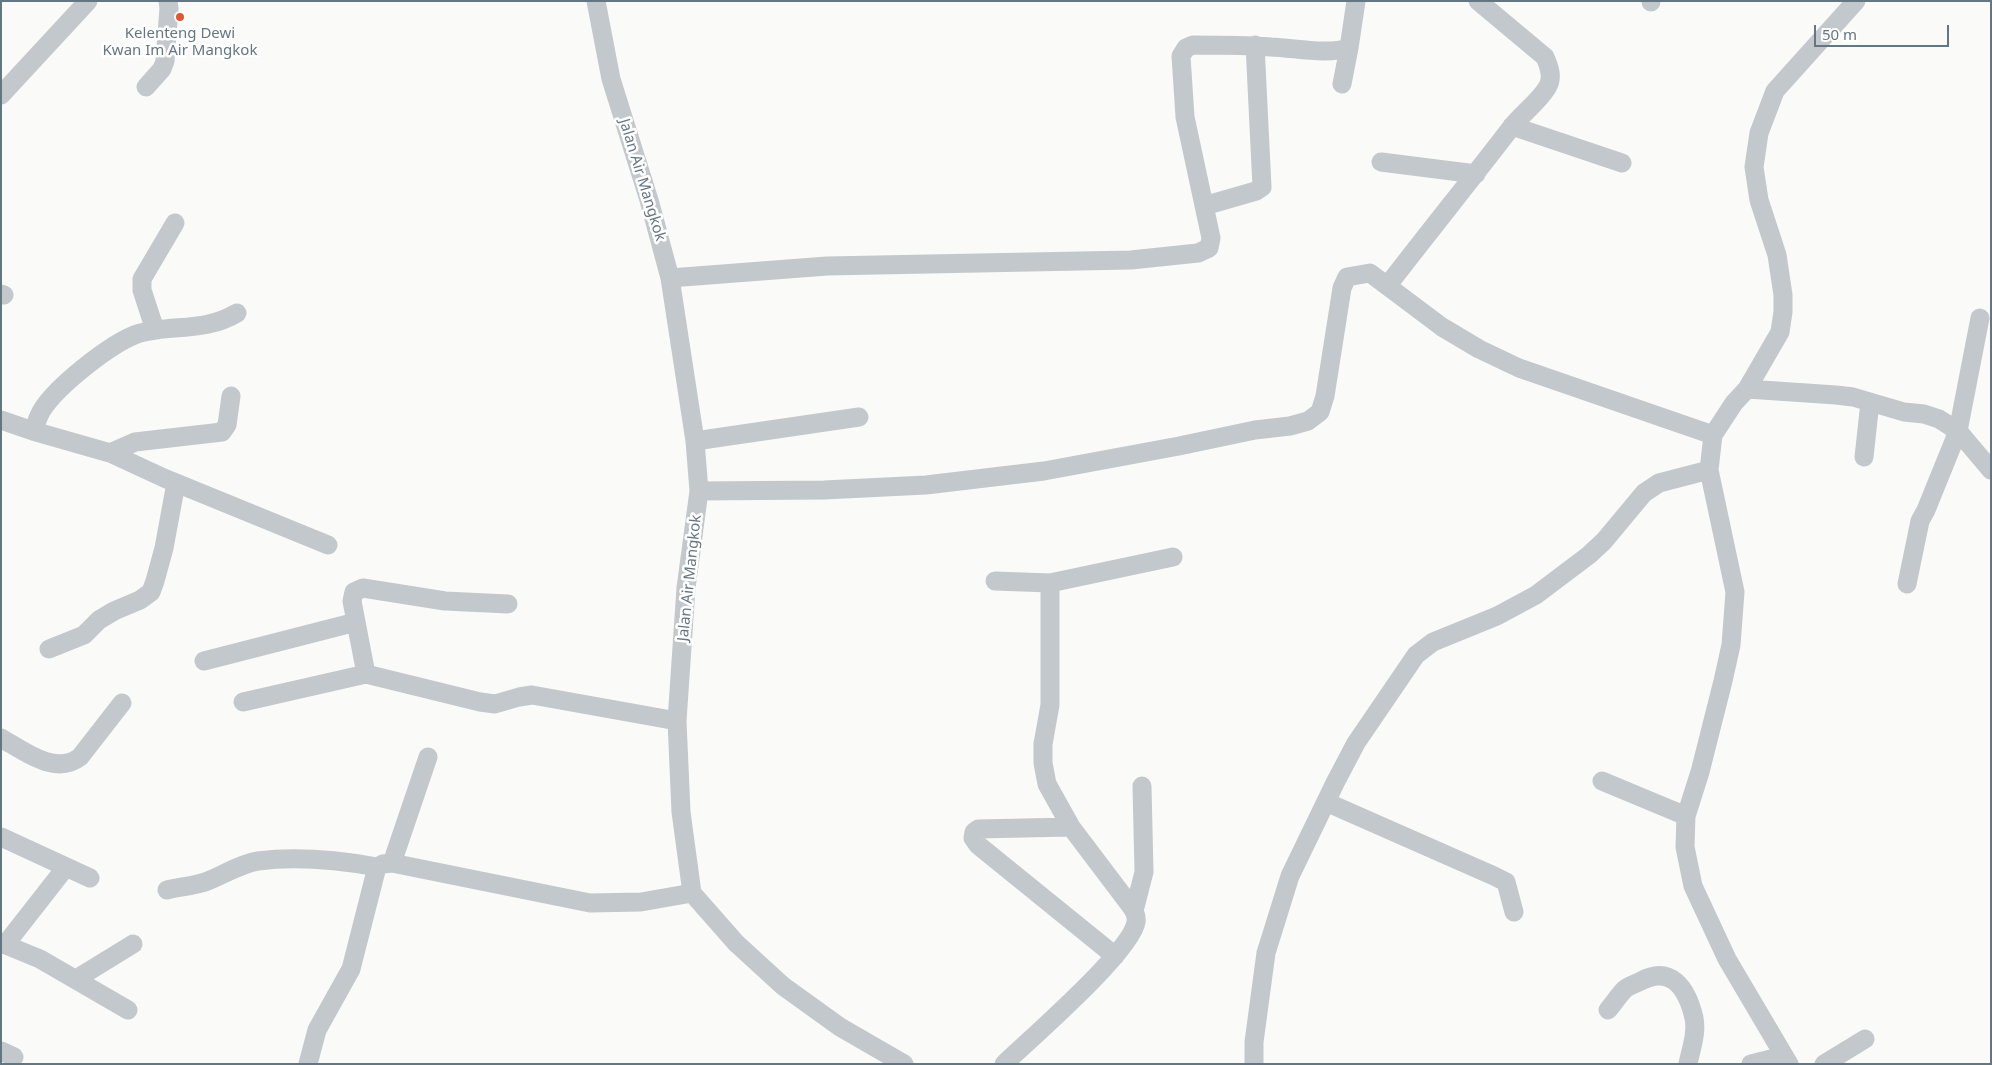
<!DOCTYPE html>
<style>
body{margin:0}
#map{position:relative;width:1992px;height:1065px;overflow:hidden;background:#fafaf8;font-family:"Noto Sans",sans-serif}
canvas{display:block}
.frame{position:absolute;inset:0;border:2px solid #657683;pointer-events:none}
.scale{position:absolute;left:1814px;top:25px;width:135px;height:22px;box-sizing:border-box;border:2px solid #657683;border-top:0;padding-left:6px;font-size:15px;line-height:18px;white-space:nowrap;color:#657683;-webkit-text-stroke:4px #fff;paint-order:stroke}
</style>
<div id="map">
<canvas width="1992" height="1065"></canvas>
<div class="frame"></div>
<div class="scale">50 m</div>
</div>
<script>
const g = document.querySelector('canvas').getContext('2d');
g.lineJoin = 'round';
function trace(path, color, width, dash) {
  g.strokeStyle = color;
  g.lineWidth = width;
  g.lineCap = dash ? 'butt' : 'round';
  g.setLineDash(dash || []);
  g.stroke(path);
}
function drawText(font, color, halo, rows, align = 'center') {
  g.font = font + ' "Noto Sans",sans-serif';
  g.lineWidth = 5;
  g.setLineDash([]);
  g.textBaseline = 'middle';
  g.strokeStyle = halo;
  g.fillStyle = color;
  for (const [text, x, y, turn = 0] of rows) {
    g.save();
    g.translate(x, y);
    g.rotate((+turn || 0) * Math.PI / 180);
    g.textAlign = isNaN(turn) ? turn : align;
    if (halo) g.strokeText(text, 0, 0);
    g.fillText(text, 0, 0);
    g.restore();
  }
}
const minor = new Path2D(`
 M596 1 611 79 649 200 670 278 695 441 699 491 686 588 677 721 681 812 692 893 736 943 783 986 840 1027 904 1064
 M1651 2V1
 M1342 84 1349 48
 M146 87 162 69 165 61 169 8 168 1
 M1 95 88 1
 M1512 126 1622 163
 M1381 162 1476 174
 M1204 206 1256 191 1262 187 1255 45
 M670 278 827 266 1131 260 1198 253 1209 248 1211 238 1185 117 1181 56 1186 48 1193 45C1219 45 1245 45 1271 47 1296 48 1326 55 1349 48L1356 1
 M1388 285C1428 233 1470 181 1510 129 1520 115 1541 100 1548 86 1553 77 1549 66 1545 57L1478 1
 M1 294 4 295
 M155 330 142 290V279L175 223
 M1747 389 1836 395 1853 397 1904 412 1924 414 1939 419 1958 431 1991 470
 M1 420 33 431 110 453 164 478 328 545
 M33 431C36 425 38 416 42 410 57 386 110 344 137 334 142 332 150 331 156 330 185 326 210 329 237 313
 M695 441 859 417
 M110 453 135 442 222 432 227 425 231 396
 M1864 457 1870 402
 M699 491 824 490 926 485 1044 471 1179 446 1255 430 1290 426 1308 421 1320 412 1325 396 1342 288 1347 277 1370 273 1442 327 1479 349 1519 368 1713 435
 M995 581 1050 583 1173 557
 M1907 584 1920 521 1926 510 1958 431 1980 318
 M49 649 84 635 99 620 114 611 140 600 151 592 155 581 164 548 176 483
 M204 661 356 622
 M366 674 352 601 354 592 363 588 445 601 508 604
 M243 702 366 674 480 702 495 704 519 697 532 695 677 721
 M1 738C24 751 55 776 80 757L122 703
 M1602 781 1686 816
 M1326 802 1494 876 1506 882 1514 912
 M1071 827 978 829 974 832 973 838 978 845 1115 956
 M1 837 90 878
 M392 863 428 757
 M167 890C179 887 193 886 205 882 222 876 239 864 258 861 298 856 338 860 377 867
 M1134 911 1144 872 1142 786
 M1 943 40 959 128 1010
 M5 945 66 867
 M76 979 133 944
 M1608 1010C1613 1004 1619 995 1625 989 1629 986 1634 984 1639 982 1671 964 1687 988 1694 1018 1697 1033 1691 1049 1688 1064
 M1 1051 14 1057
 M308 1064 317 1030 351 969 377 867 383 864 392 863 590 903 641 902 692 893
 M1004 1064C1029 1040 1132 951 1136 922 1137 916 1134 910 1130 905L1071 827 1047 784 1043 763V744L1050 705V583
 M1254 1064V1042L1266 953 1290 876 1335 783 1356 743 1416 655 1433 642 1497 616 1536 595 1589 555 1604 541 1644 493 1659 483 1709 470
 M1751 1064 1783 1056
 M1789 1064 1727 959 1693 886 1685 847 1686 816 1700 772 1723 681 1731 645 1735 592 1709 470 1713 435 1734 403 1747 389 1780 332 1783 312V295L1777 255 1759 200 1754 167 1759 133 1775 91 1856 1
 M1824 1064 1865 1039`);
const markers = [
 [180,17,5,"#e4572e"]
];
const poiNames = [
 ["Kelenteng Dewi",180,34],
 ["Kwan Im Air Mangkok",180,51]
];
const streetNames = [
 ["Jalan Air Mangkok",642,180,73],
 ["Jalan Air Mangkok",690,578,-84]
];
trace(minor, '#c3c8cc', 19);
for (const [x, y, r, color] of markers) {
  const dot = new Path2D();
  dot.arc(x, y, r, 0, 2 * Math.PI);
  g.fillStyle = color;
  g.fill(dot);
  trace(dot, '#fff', 2);
}
drawText('15px', '#657683', '#fff', poiNames);
drawText('15px', '#657683', '#fff', streetNames);
</script>
